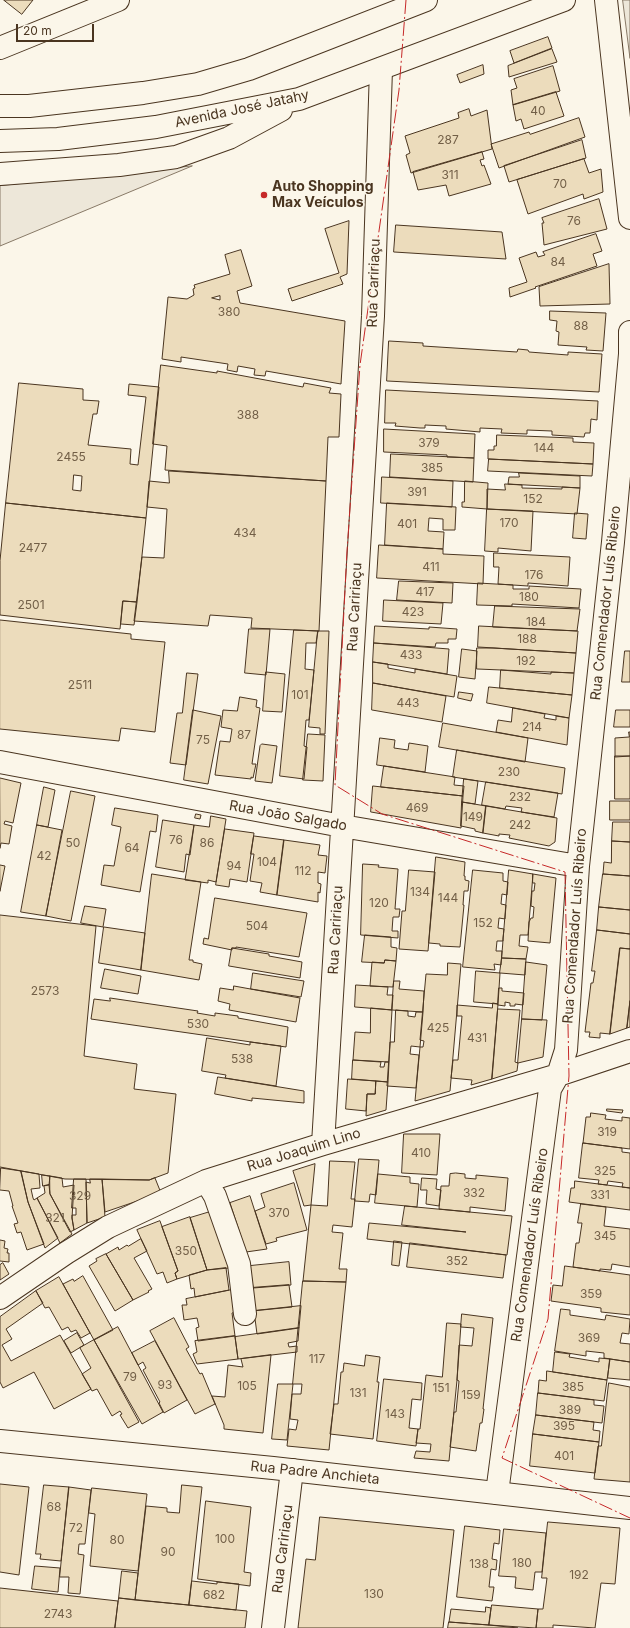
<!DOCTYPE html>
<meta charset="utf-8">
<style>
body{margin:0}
#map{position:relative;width:630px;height:1628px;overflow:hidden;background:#fbf6e9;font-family:Inter,sans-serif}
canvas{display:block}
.scale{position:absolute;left:16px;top:24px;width:78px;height:18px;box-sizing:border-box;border:2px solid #4a3520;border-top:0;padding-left:5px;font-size:12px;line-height:14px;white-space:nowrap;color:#4a3520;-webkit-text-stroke:3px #fbf6e9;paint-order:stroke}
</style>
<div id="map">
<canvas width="630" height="1628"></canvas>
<div class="scale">20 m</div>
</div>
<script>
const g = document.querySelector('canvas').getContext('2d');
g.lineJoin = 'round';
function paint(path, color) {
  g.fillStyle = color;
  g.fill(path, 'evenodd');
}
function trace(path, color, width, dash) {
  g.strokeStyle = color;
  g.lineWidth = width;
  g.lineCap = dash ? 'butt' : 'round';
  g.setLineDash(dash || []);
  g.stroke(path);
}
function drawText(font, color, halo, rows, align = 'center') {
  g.font = font + ' Inter,sans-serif';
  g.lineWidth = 3;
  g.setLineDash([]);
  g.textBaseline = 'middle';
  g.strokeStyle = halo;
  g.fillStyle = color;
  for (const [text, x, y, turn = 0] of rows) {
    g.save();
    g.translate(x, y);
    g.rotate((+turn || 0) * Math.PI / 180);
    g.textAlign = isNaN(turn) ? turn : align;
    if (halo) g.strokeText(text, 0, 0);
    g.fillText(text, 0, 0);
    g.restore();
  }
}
const parking = new Path2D(`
 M623 0H630V58Z
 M192 166 0 246V186Z`);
const building = new Path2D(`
 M4 0H33L22 14Z
 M548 37 552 48 514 63 510 51Z
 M552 49 557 62 509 77 508 66Z
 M483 65 484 74 460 83 457 75Z
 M553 66 560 91 513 105 511 90 517 88 514 79Z
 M556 92 564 116 524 129 521 119 516 121 513 105Z
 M469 109 471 116 487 110 492 149 411 173 406 155 410 153 405 136 459 118 458 113Z
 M579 118 585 137 499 168 491 144 529 132 530 134Z
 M582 140 586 158 509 182 504 166Z
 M482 152 484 159 480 160 482 166 484 165 491 184 449 196 446 185 418 190 413 172Z
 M584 159 589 173 601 169 603 192 584 199 583 194 528 214 517 180Z
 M599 199 607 229 544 245 542 223H544L542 218Z
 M349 221 347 274 340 277 343 284 292 301 288 289 339 273 325 229Z
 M396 225 502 232 506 259 394 252Z
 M596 234 602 251 593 254 597 266 535 287 536 288 510 297 509 288 527 282 519 258 536 252 538 257 545 255 543 252Z
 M241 250 252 286 237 291 240 303 345 321 341 384 266 371 265 376 254 375 255 369 238 366 237 372 227 370 228 364 181 357V362L162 359 168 297 187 299 194 295 193 289 195 288 194 285 230 274 225 255ZM220 296V300L212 298Z
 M609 264 610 304 540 306 539 287Z
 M550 311 606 313 603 351 586 350 587 347 558 345 559 332 556 331 557 321 550 320Z
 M389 341 423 343V346L517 352 518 349 528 350 529 352 568 355V352L602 354 599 392 387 381Z
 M161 365 217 373V371L303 387 304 383 331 388 329 393 341 394 339 437H328L326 481 165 470 167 446 153 444Z
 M19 383 83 389V400L99 401 97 414H93L88 445 131 449 130 464 138 465 146 397 128 395 129 384 159 387 146 518 6 503ZM74 475 82 476 81 491 73 490Z
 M386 390 598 401 597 420 591 419 590 433H585L584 437 552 435V431L527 430V434L501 433 502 429 480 428V432L446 429V426L425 425V428H420L395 426 396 423H385Z
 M384 429 475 434 474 458 447 457V455L384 452Z
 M497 435 573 438V442L594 443 593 464 488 459V450H494V446H496Z
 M391 454 474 458 473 482 390 477Z
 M489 459 593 464 592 476 488 471Z
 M169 471 326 481 319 631 251 628 252 618 210 615 208 626 134 621 142 557 164 558 167 509 147 507 149 481 169 483Z
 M519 473 580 476V488L508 484 509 477H519Z
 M382 477 453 481 452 507 381 503Z
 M465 481 488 483 487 509 462 507V502H464Z
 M505 484 522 485V488L562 489V487L580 488 577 514 487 509V489L505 490Z
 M6 503 146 518 137 602 123 601 120 629 0 615V561Z
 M387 503 456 507 455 530H443V519L429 518 428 531 444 532 443 549 385 545Z
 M487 509 533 511 531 551 498 548V552L485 551Z
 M575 513 588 514 586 539 573 538Z
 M379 545 443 549V554L484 556 483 584 377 578Z
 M494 553 570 557 568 586 528 583V586L498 584 499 567H494Z
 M399 581 453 583 452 603 397 600Z
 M478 583 513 585V589H529V586L581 589 579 608 512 604V606L477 605Z
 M384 600 443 603 441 624 383 621Z
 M123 601 137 602 134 625 121 624Z
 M495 606 580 609 577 631 493 627Z
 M0 620 131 634V639L165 642 155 732 121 728 119 741 0 729Z
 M375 626 429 629V627L457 629 456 639H448V643H436L435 647 374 643Z
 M479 626 578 631 576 653 478 647Z
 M249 629H270L266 675 245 673Z
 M294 630 318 631 316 643H306L305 669 314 670 309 720H306L304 746 307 747 304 779 280 776Z
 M318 631H329L325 734H320V728L309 727Z
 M374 643 449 649 447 674 373 662Z
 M477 648H493L576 653 574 673 477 669Z
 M462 649 477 651 475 679 459 677Z
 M625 651H630V682H622Z
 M373 662 388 664V668L415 673V669L457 676 454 697 373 683Z
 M501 670 551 674V672L574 673 572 695 500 688Z
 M266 672 285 674 282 712 263 711Z
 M187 673 198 674 186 765 170 763 177 713H182Z
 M373 683 446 696 442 722 372 710Z
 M489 687 572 695 569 718 487 703Z
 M459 692 473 694 471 701 458 698Z
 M240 697 257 700 256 707 260 708 252 764H256L253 778 251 777V779L215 775 220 741 230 742 232 729 221 727 223 710 237 711Z
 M513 708 545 714 544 718 556 720V716L569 718 567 745 496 732 498 720 511 722Z
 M193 710 221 716 208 784 184 780Z
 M616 710H630V727H614Z
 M443 723 528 738 525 762 439 747Z
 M629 732H630V756L615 757V738L629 737Z
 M308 734 325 735 323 781 303 780Z
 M380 738 395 740 394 748 408 750 409 743 428 746 425 772 377 765Z
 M262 744 277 746 272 783 255 781 260 746Z
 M457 750 565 768 562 794 453 777Z
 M615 756H630V799H615Z
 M384 766 455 777 454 785 464 786 463 796 381 787Z
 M0 778 21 783 13 823 5 821 4 824 12 826 9 844 1 843 0 848Z
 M464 779 478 781 475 804 462 802Z
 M486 782 558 793 554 817 521 812 522 808 506 806 505 809 482 805Z
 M373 786 463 796 461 828 371 812Z
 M44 787 55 790 48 827 37 825Z
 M71 791 95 796 71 921 46 916Z
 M610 801H630V820H610Z
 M462 802 486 806 483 833 475 831V829L461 826Z
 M486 806 557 818 555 842 549 846 509 838 510 835 499 834V836L483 833Z
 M115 808 158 815 156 832 150 831 140 892 101 885 104 865 114 866 121 827 112 825Z
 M196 814 201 815 200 819 195 818Z
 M211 816 226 819 216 882 208 880V883L185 880 194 825 209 827Z
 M163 820 194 825 190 855 186 854 184 872 156 867Z
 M613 822H630V842L612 841Z
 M37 825 62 830 46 916 21 912Z
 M225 829 254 833 247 882 230 879 229 887 216 885Z
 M254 836 284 840 277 895 260 892 262 883 250 881 254 854H251Z
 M284 840 320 845 318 855 327 856 325 873 318 872V883L321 884 320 893 318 892V902L277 895Z
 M612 841 630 842V876L603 874 604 862 611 863Z
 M436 857 465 862 464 876H465V880L469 881 468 891H464L463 905H464L460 947 440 946V944L429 943Z
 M363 864 379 865 378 867 398 869 395 909H400L399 917H393L392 931H398V938L361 935Z
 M0 865 5 866 0 891Z
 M409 870 435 872 428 951 399 949 402 911H405Z
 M473 870 503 873V881L508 882 507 895 502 894 501 904 506 905 505 919 499 918 498 928 504 929 503 938V941H497L496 951H502L501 965 494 964 495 970 463 967Z
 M509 870 533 874 528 935H520L519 946 528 947 526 959 502 958Z
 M152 874 201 882 189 960H193V962L202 964 199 980 141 970Z
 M533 874 556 878 550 943 528 941 529 922 531 918H533L534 907 531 906 532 891H534L535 883H533Z
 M603 874 630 876V910L599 907Z
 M215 898 307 913 299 957 236 947V948H232V950L203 944 204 938 208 939Z
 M85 906 106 909 103 927 81 923Z
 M599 907 630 910V934L597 930Z
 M0 915 96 926 84 1056 137 1064 134 1089 176 1094 168 1173 149 1180 65 1179 0 1167Z
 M104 927 145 933 141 970 99 963Z
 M597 930 630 934V949L620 948 610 1034 600 1033V1038L589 1037 590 1032H585L591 983H593L595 971H592Z
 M365 935 391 937V947L397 948 396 961 385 960 384 963 362 962Z
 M232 948 269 954V956L302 962 300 978 229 966Z
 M620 948 630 949V948V1001L627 1028 610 1034Z
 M502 958 526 959 525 975 500 973Z
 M385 960 396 961 393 987 370 986 372 962 384 963Z
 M526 962 547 965 542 1020 522 1019Z
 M448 963 461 964 450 1091 415 1101 420 1047H423L424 1041 420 1040 426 974 447 975Z
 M105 969 141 976 138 994 101 988Z
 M476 971 500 973 498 1004 474 1002Z
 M253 973 304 981 301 997 251 989Z
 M394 981H400L399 989 424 991 423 1012 392 1010Z
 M356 985 388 987 387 995H393L392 1010 355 1007Z
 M234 986 300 998 296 1022 229 1010 230 1004 218 1001 220 988 233 990Z
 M499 988H502V991L524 993 523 1005 515 1004V1006H510V1003L505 1002V1006L498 1005Z
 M110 998 198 1011 197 1013 215 1016V1013L238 1016V1018L288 1027 286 1047 91 1019 94 999 110 1001Z
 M630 1001V1027L627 1028Z
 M493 1003 498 1004 492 1079 471 1085 472 1080 451 1078 453 1060H458L462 1016H457V1005L492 1008Z
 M371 1008 392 1010 389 1062 353 1060 355 1032 370 1033Z
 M498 1009 520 1010 515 1062 518 1063 517 1071 492 1079Z
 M396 1010 408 1011V1016L415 1017 416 1012H423L420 1047 411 1046 410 1054 419 1055 416 1088 387 1086 390 1042H394Z
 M522 1019 547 1020 543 1057 518 1063Z
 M207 1038 250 1045V1042L281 1046 276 1086 225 1078 226 1075 202 1071Z
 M353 1060 381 1062 380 1067H384L385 1062H389L388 1082 352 1079Z
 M218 1077 304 1091V1103L252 1098V1101L215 1094Z
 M348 1079 376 1081 375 1094H367L366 1111 346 1109Z
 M376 1081 388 1082 386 1110 366 1116 367 1094H375Z
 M607 1109 623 1110 622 1113 607 1111Z
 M591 1113 606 1115 605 1119 622 1121V1117L630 1118V1149L583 1143 586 1117H590Z
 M404 1134H440L437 1175 402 1173Z
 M583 1143 622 1148V1152L630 1153V1188L622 1187 623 1183 608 1181 607 1185 598 1184 599 1180 579 1178Z
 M359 1159 379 1160 376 1195 370 1194 369 1202 355 1201Z
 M330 1161 355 1162 351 1199H355L352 1227 333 1225 332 1232 343 1233 339 1269H347L346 1282 303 1281 311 1205 327 1206Z
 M315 1164 311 1205 304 1206 293 1171Z
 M1 1168 21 1171 28 1202 44 1244 27 1250 21 1232 17 1233 14 1224 18 1223 12 1206H13L9 1191 0 1190Z
 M21 1171 39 1174 40 1188 31 1189 33 1198 34 1200 37 1198 58 1238 45 1248 28 1202Z
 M456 1173 465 1174V1178L476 1179V1175L508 1178 505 1211 470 1207V1212L439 1209 441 1186H449L450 1174Z
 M378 1174 410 1177V1183L419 1184 417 1207 375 1203Z
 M42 1175 50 1176 49 1185 43 1186Z
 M50 1176 62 1178 63 1187 74 1185 72 1218 74 1230 70 1232 50 1194Z
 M155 1178 161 1193 105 1212 102 1179 149 1180Z
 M422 1178 437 1179 436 1189 441 1190 439 1206 426 1204 427 1190H421Z
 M74 1179H86L87 1223 74 1230 72 1218V1215H76V1208H72Z
 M90 1179H102L105 1217 87 1223 86 1182 90 1183Z
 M575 1181 630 1188V1210L569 1202 571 1188H574Z
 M294 1183 307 1230 276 1238 277 1241 266 1244 255 1211 265 1207 261 1194Z
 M49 1185 50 1194 72 1234 60 1243 37 1198 45 1193 44 1186Z
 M250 1196 267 1249 246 1252 230 1203Z
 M581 1204 606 1207 604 1226 630 1229V1267L612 1264 611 1270 600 1269V1271L573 1267 576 1243H579L582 1223H578Z
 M405 1206 512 1216 507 1255 367 1239 369 1223 466 1232 402 1225Z
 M210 1212 229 1268 207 1270 190 1218Z
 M190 1217 207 1270 177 1279 175 1273 178 1271 162 1227Z
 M160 1221 178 1271 175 1273 177 1279 167 1283 163 1272 157 1274 137 1230Z
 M141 1239 147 1251 134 1258 152 1289 148 1291 149 1292 133 1300 106 1254 118 1247 119 1250 127 1245 128 1246Z
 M0 1240 5 1241 4 1248 8 1249 7 1253H9V1262L0 1261Z
 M394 1241 402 1242 399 1266 392 1265Z
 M410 1243 506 1255 503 1278 407 1267Z
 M106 1254 133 1300 115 1311 89 1266 97 1261 96 1259Z
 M289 1262 291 1285 253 1288 250 1266Z
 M3 1263 9 1274 0 1280V1265Z
 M565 1266 630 1275V1315L601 1312V1308L551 1301 553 1285 562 1286Z
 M226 1268 229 1290 195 1297 194 1288 191 1289 189 1275 207 1270Z
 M83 1276 113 1330 94 1340 63 1284 73 1279 74 1281Z
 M59 1277 90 1333 81 1338 76 1330 71 1332 68 1327 62 1330 49 1307 45 1308 36 1291Z
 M303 1281 346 1282 329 1450 287 1446 289 1429 296 1430 298 1420 290 1419 292 1394H301L302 1384H293Z
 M289 1285 292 1307 252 1311 251 1288Z
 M232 1290 235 1312 232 1313 235 1336 198 1341 196 1328 199 1327 197 1318 184 1320 182 1305H187L186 1299Z
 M36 1291 43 1303 6 1329 12 1339 2 1345 11 1361 60 1335 91 1389 54 1409 34 1372 3 1388 0 1382V1317Z
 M301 1306 299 1328 257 1334 254 1311Z
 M561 1309 570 1310V1315L605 1320 606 1315 630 1319 629 1334 622 1333 620 1343 630 1344V1362L604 1358V1353L586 1351V1356L555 1351Z
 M462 1314 493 1318 483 1409H484L482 1423H480L476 1451 450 1447 454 1412H456L459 1381 457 1380 459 1345 472 1346 474 1328 461 1327Z
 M174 1318 189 1347 186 1349 200 1374 202 1373 215 1404 195 1414 150 1331Z
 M447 1323 461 1324 457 1380 449 1461 414 1458 416 1451 430 1452 431 1444 416 1443 418 1429H420L426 1375 442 1377Z
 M118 1327 163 1412 142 1424 94 1340Z
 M299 1328 298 1341 288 1343 289 1347 297 1346V1352L238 1359 235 1337Z
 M77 1333 84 1345 71 1353 64 1341Z
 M235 1336 238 1359 197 1364 193 1354 197 1352 195 1341Z
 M94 1340 139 1422 128 1428 120 1415 122 1414 120 1411 112 1416 97 1389 92 1391 82 1374 91 1368 80 1348Z
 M155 1341 187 1400 164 1413 159 1403 160 1402 143 1370 146 1368 143 1362 138 1365 132 1353Z
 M555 1352 570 1354 569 1357 599 1362V1358L610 1359 607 1380 553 1372Z
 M271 1355 263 1433 224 1429V1425L212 1396 225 1397 228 1365 243 1367 241 1359Z
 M366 1355 380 1357 377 1382H379L373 1439 330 1434 334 1404H338L341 1372H343L344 1363 364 1366Z
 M610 1359 630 1362V1380L608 1378Z
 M547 1371 607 1380 604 1401 538 1393 539 1380 546 1381Z
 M384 1379 422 1383 421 1400 412 1399 409 1428 418 1429 416 1446 377 1441Z
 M609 1383 630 1387V1482L594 1479 598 1446H601Z
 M278 1384H293L287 1440 272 1439Z
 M538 1393 594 1400V1405L604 1406 602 1423 536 1415Z
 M536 1415 594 1422 593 1430 600 1431 599 1442 533 1434Z
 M533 1434 599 1442 595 1473 530 1466Z
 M0 1484 29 1487 19 1575 0 1572Z
 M44 1485 69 1487 61 1561 40 1559 41 1554H36Z
 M182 1485 202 1487 189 1605 135 1600 146 1506 167 1508V1512L179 1513Z
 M69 1487 91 1490 85 1544H79L78 1554 84 1555 80 1594 68 1593 69 1577H60Z
 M92 1488 147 1494 138 1571 90 1566 95 1514 89 1513Z
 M206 1501 251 1507 244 1572 251 1573 250 1586 198 1579Z
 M320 1517 454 1530 443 1628H298L306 1559 315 1560Z
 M548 1522 620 1528 615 1584 601 1583 595 1628 553 1625V1628H536L538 1609H543L547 1578H542Z
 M465 1526 500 1530 499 1544 494 1543 492 1559 497 1560 496 1570 491 1569 489 1587H494L492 1601 457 1597Z
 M504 1529 546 1533 542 1572H535L533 1590 515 1588 516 1577 499 1576Z
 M35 1566 60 1568 58 1592 32 1589Z
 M122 1571 138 1573 135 1600 119 1598Z
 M192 1581 217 1584V1582L239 1584 236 1610 189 1605Z
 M0 1588 118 1601 115 1628H0Z
 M119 1598 247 1611 245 1628H115Z
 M492 1605 538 1609 536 1628 489 1625Z
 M486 1607 491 1608 489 1625 449 1622 451 1609 485 1612Z
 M449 1622 489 1625 518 1628H448Z`);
const street = new Path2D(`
 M606 0 630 218
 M0 48 118 0
 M0 762 342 826 578 866
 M323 1144 373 316 381 69
 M206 1181 215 1196 239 1264 245 1314
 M0 1298 66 1253 108 1227 206 1181 323 1144 558 1075 630 1051
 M497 1493 550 1089 558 1075 566 1050 578 866 613 542 630 354V332
 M273 1628 292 1470`);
const secondary = new Path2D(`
 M0 1441 273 1468 630 1508`);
const primary = new Path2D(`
 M0 106H29L143 93 198 84 249 69 426 0
 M0 141 58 139 156 127 299 99 564 0
 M0 174 119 165 176 157 229 138 281 110`);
const power = new Path2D(`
 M406 0 399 90 360 365 347 551 335 785 382 814 565 872 569 1076 548 1319 502 1458 630 1518`);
const markers = [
 [264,195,4,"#c62828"]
];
const numberNames = [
 ["40",538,111],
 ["287",448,140],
 ["311",450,175],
 ["70",560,184],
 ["76",574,221],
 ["84",558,262],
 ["380",229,312],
 ["88",581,326],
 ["388",248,415],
 ["379",429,443],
 ["144",544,448],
 ["2455",71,457],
 ["385",432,468],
 ["391",417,492],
 ["152",533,499],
 ["170",509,523],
 ["401",407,524],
 ["434",245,533],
 ["2477",33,548],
 ["411",431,567],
 ["176",534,575],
 ["417",425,592],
 ["180",529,597],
 ["2501",31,605],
 ["423",413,612],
 ["184",536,622],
 ["188",527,639],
 ["433",411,655],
 ["192",526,661],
 ["2511",80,685],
 ["101",300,695],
 ["443",408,703],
 ["214",532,727],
 ["87",244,735],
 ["75",203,740],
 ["230",509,772],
 ["232",520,797],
 ["469",417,808],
 ["149",473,817],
 ["242",520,825],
 ["76",176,840],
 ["50",73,843],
 ["86",207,843],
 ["64",132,848],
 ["42",44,856],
 ["104",267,862],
 ["94",234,866],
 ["112",303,871],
 ["134",420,892],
 ["144",448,898],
 ["120",379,903],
 ["152",483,923],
 ["504",257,926],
 ["2573",45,991],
 ["530",198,1024],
 ["425",438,1028],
 ["431",477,1038],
 ["538",242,1059],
 ["319",607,1132],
 ["410",421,1153],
 ["325",605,1171],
 ["332",474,1193],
 ["331",600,1195],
 ["329",80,1196],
 ["370",279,1213],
 ["321",55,1218],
 ["345",605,1236],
 ["350",186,1251],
 ["352",457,1261],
 ["359",591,1294],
 ["369",589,1338],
 ["117",317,1359],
 ["79",130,1377],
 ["93",165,1385],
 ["105",247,1386],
 ["385",573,1387],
 ["151",441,1388],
 ["131",358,1393],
 ["159",471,1395],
 ["389",570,1410],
 ["143",395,1414],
 ["395",564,1426],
 ["401",564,1456],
 ["68",54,1507],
 ["72",76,1528],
 ["100",225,1539],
 ["80",117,1540],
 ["90",168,1552],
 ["180",522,1563],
 ["138",479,1564],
 ["192",579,1575],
 ["130",374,1594],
 ["682",214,1595],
 ["2743",58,1614]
];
const streetNames = [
 ["Avenida José Jatahy",242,109,-12],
 ["Rua Caririaçu",374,283,-88],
 ["Rua Comendador Luís Ribeiro",606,603,-84],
 ["Rua Caririaçu",355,607,-87],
 ["Rua João Salgado",288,816,10],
 ["Rua Comendador Luís Ribeiro",575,926,-86],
 ["Rua Caririaçu",336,930,-87],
 ["Rua Joaquim Lino",304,1150,-17],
 ["Rua Comendador Luís Ribeiro",530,1245,-82],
 ["Rua Padre Anchieta",315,1473,6],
 ["Rua Caririaçu",283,1549,-83]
];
const poiNames = [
 ["Auto Shopping",272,187],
 ["Max Veículos",272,203]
];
paint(parking, '#ede7d9');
trace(parking, '#887966', 1);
paint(building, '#ecdcbc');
trace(building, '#4a3520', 1);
trace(street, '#4a3520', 24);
trace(secondary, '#4a3520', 24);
trace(primary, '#4a3520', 24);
trace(street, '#fbf6e9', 22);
trace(secondary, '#fbf6e9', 22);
trace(primary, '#fbf6e9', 22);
trace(power, '#c62828', 1, [14, 3, 2, 3]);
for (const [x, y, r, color] of markers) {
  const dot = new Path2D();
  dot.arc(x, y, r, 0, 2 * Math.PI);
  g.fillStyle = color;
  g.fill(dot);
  trace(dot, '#fbf6e9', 1.5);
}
drawText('12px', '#725f47', null, numberNames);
drawText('14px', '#4a3520', '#fbf6e9', streetNames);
drawText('bold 14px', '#4a3520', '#fbf6e9', poiNames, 'left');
</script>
